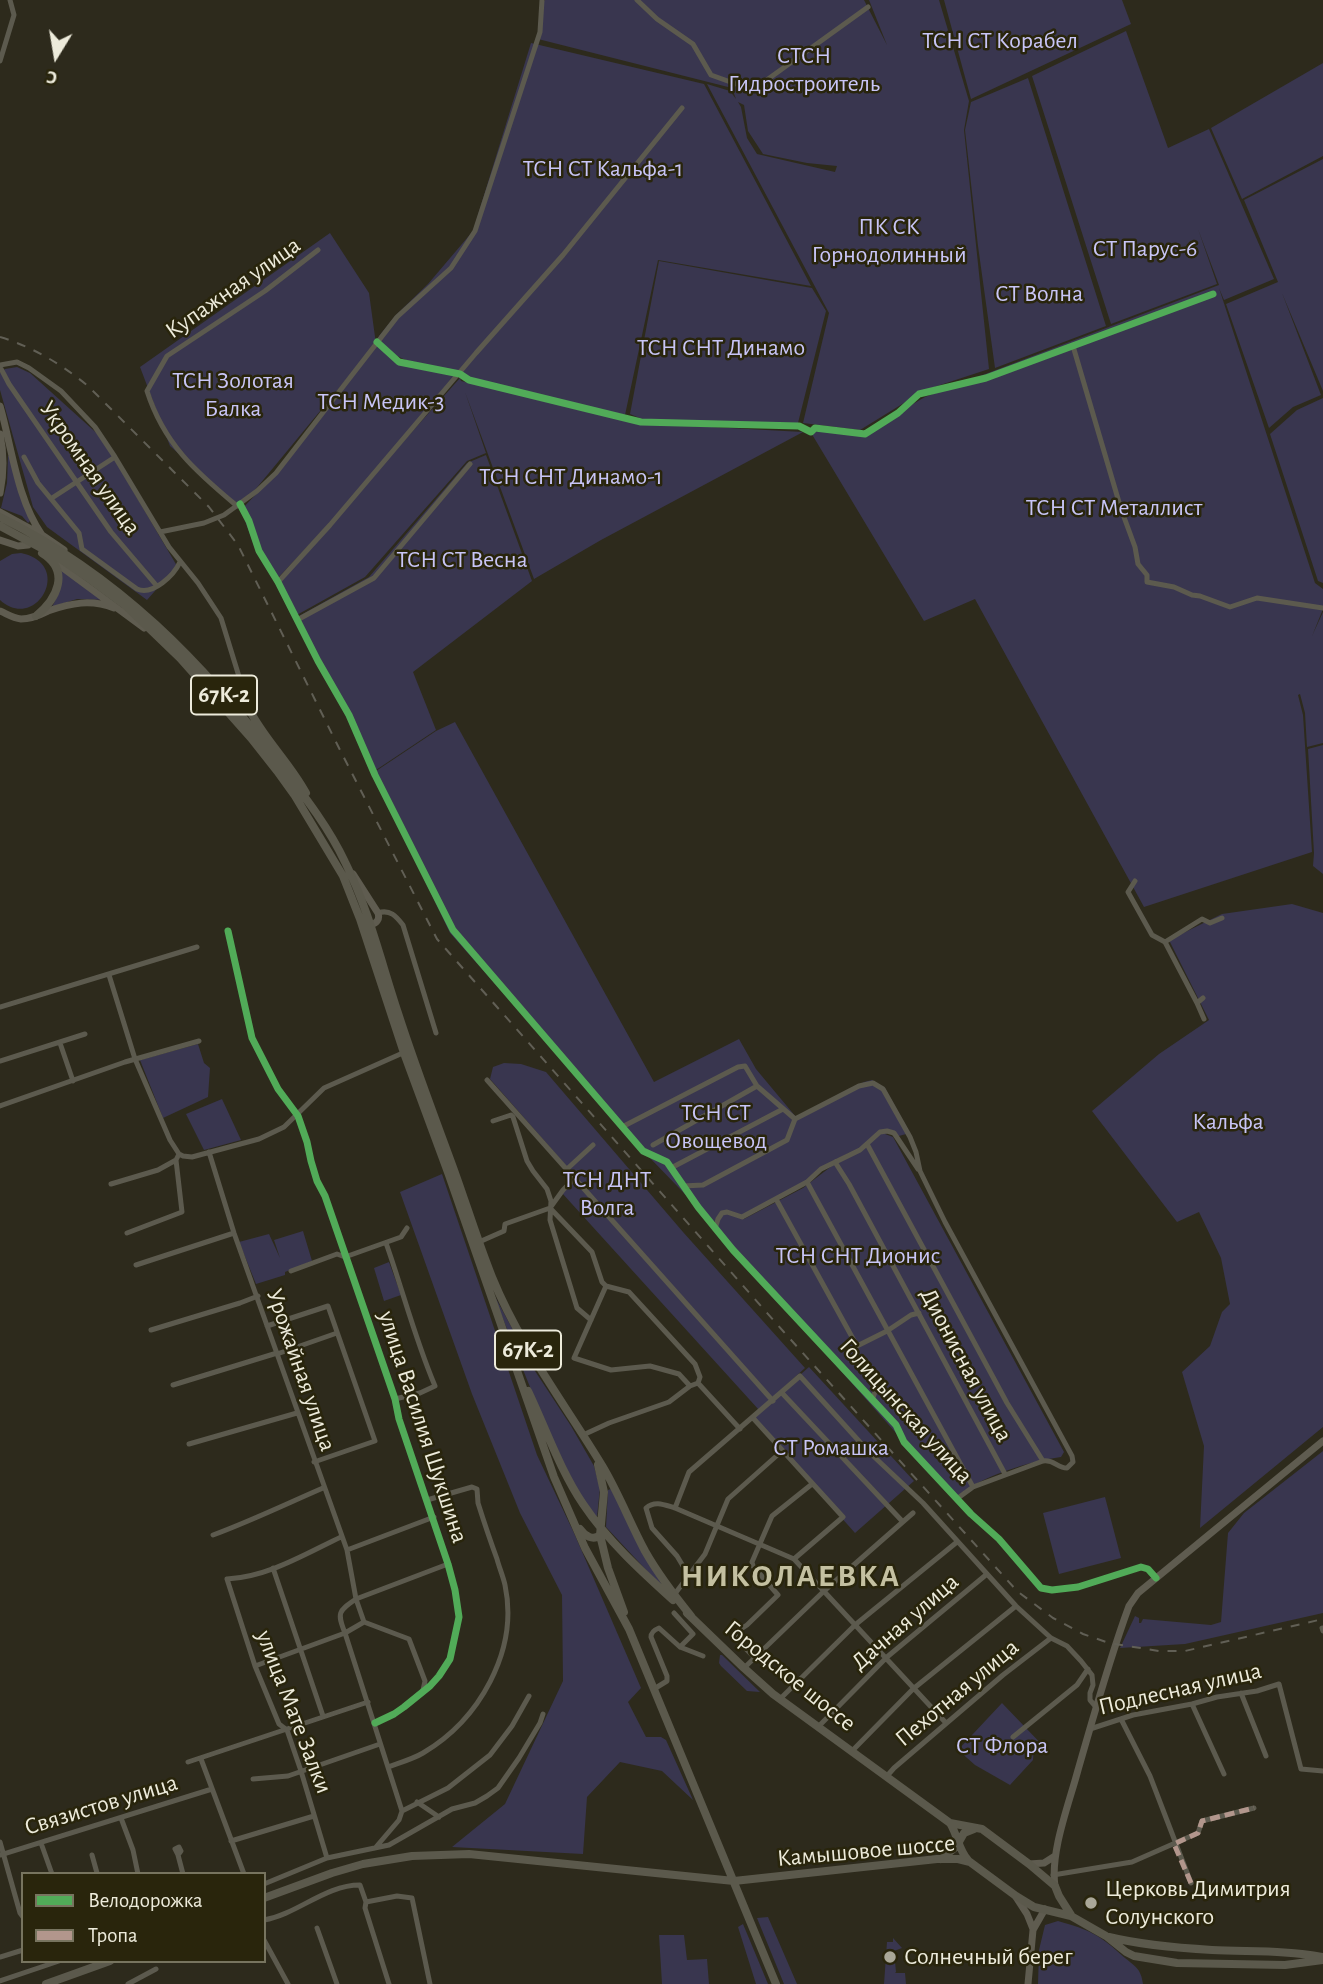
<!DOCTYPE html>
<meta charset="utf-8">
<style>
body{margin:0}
#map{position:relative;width:1323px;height:1984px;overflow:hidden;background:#2d2a1c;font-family:"Alegreya Sans",sans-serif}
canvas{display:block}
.legend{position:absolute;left:21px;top:1872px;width:245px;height:91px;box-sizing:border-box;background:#29250c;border:2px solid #77745f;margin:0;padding:9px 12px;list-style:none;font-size:21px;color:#edebdb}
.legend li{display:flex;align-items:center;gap:14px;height:35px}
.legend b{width:35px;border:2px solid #77745f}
.north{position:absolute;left:21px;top:21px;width:70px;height:70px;-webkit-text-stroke:5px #29250c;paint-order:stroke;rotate:191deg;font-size:19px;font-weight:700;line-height:28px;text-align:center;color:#edebdb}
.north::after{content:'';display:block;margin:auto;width:24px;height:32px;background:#edebdb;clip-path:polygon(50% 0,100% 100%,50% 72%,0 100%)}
</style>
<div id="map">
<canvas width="1323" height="1984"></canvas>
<ul class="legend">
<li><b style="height:9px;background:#51ab58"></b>Велодорожка</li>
<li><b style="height:9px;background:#b2968c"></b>Тропа</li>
</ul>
<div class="north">С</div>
</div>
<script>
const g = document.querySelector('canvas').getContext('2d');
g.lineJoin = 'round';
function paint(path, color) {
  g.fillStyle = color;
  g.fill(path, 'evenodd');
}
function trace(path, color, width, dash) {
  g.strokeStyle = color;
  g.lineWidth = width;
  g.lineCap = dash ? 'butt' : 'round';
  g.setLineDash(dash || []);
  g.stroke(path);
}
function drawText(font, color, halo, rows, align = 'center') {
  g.font = font + ' "Alegreya Sans",sans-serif';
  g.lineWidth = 5;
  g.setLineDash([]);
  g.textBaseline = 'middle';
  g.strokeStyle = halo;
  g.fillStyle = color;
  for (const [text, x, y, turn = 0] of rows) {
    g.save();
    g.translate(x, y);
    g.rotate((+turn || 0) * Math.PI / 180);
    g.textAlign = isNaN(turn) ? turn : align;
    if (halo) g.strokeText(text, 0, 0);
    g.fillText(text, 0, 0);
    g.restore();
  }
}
const green = new Path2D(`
 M545 0H864L887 45 869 0H939L969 101 964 130 989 369 925 390 860 430 803 423 829 313 707 84 730 91 736 99 732 88 538 39 542 3ZM738 102 744 105 748 131 763 154 807 163 837 166 835 172 757 154 747 138 741 107Z
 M944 0H1122L1131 24 971 99Z
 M1126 31 1168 148 1209 129 1274 279 1224 300 1219 288 1315 583 1323 589V609L1312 636 1323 612V743L1307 747 1305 713 1300 694 1298 695 1303 715 1312 852 1144 907 975 599 924 621 810 431 863 433 925 397 1219 285 1198 229 1217 284 1111 324 1032 76Z
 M531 43 704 84 811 286 658 260 625 415 471 379 464 373C439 368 387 364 379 336L395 316 428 284 473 231Z
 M1323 63V156L1242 199 1211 128Z
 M1028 78 1106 326 995 368 978 246 965 130 971 102Z
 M1323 159V391L1282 293 1321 395 1293 407 1269 428 1226 304 1278 282 1244 200Z
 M330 233 369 293 376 344 398 364 456 376 328 525 275 581 257 553 241 510 276 473 354 370 240 508 170 446 140 367Z
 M659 261 812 288 826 311 798 423 656 420 642 419 630 414Z
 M17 367 30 373 102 438 177 566 147 600 47 527 33 507 0 390V373L5 369Z
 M460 378 461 381 638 423 803 432 601 540 534 579 465 392 486 453 467 461 365 577 295 616 277 583Z
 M1323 398V583L1318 581 1270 434 1297 410Z
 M10 455 30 521 28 523 22 516 1 508 7 483 8 456Z
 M486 455 532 581 413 672 436 730 376 770 349 711 317 656 299 616 369 577 467 463Z
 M21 553C75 564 36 633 0 600V561L12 554Z
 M58 567 105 600 77 599 52 607C59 593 63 582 58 567Z
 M455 722 654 1082 739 1039 756 1069 796 1117 864 1082 872 1080 885 1088 910 1133 895 1137 889 1133 885 1134 893 1137 1064 1452 1061 1457C1030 1461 978 1477 954 1499 874 1407 791 1317 714 1223L721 1216 717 1218 713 1223 649 1157 450 933 373 773 436 731ZM850 1152 803 1188 744 1219 739 1218 811 1180 820 1172Z
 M1323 745V874L1313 866 1314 853 1308 749Z
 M1292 904 1323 913V1427L1200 1528 1204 1446 1182 1372 1210 1346 1222 1312 1230 1304 1221 1258 1199 1212 1177 1222 1092 1111 1159 1054 1209 1020 1169 940 1222 914Z
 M198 1044 204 1063 210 1068 208 1097 163 1118 140 1060Z
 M504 1063 521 1064 546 1072 683 1232 805 1368 759 1410 562 1193 577 1178 490 1079 493 1067Z
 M222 1099 241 1140 204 1150 186 1114Z
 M442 1174 537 1455 574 1533 641 1688 628 1702 646 1737H661L666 1740 693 1800 662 1771 620 1762 587 1797 583 1854 452 1847 505 1804 563 1681 562 1595 520 1513 472 1394 400 1192Z
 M303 1231 312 1261 285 1272V1275L256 1284 239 1242 269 1234 280 1258 274 1240Z
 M389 1262 401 1295 384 1301 374 1268Z
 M492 1291 535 1371 571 1426 594 1466 600 1488 597 1517C574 1496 562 1461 549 1433 529 1386 511 1339 492 1291Z
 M809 1367 914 1481 855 1533 752 1417Z
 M1323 1451V1613L1185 1644 1120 1648 1135 1616 1139 1618V1623H1141L1143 1619 1211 1625 1221 1622 1228 1533 1244 1513Z
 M611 1489 662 1585V1587L606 1527 608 1490Z
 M1105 1497 1121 1558 1059 1574 1043 1513Z
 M720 1655H722L760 1692 747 1691 721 1666 719 1663Z
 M1002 1703 1048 1751 1034 1748 1033 1760 1010 1785 975 1765 958 1750Z
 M768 1917 797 1984H784L757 1918Z
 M1058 1921C1090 1930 1100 1935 1125 1958 1136 1967 1141 1969 1143 1984H1038L1039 1950 1045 1925Z
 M743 1924 768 1984H756L738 1927Z
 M659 1935H684L687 1960 707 1959 709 1984H662Z
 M893 1938 902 1948 894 1951 896 1972 895 1973H905L906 1984H884L887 1942H893Z`);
const street = new Path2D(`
 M637 0 657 19 693 44 711 75 750 89 757 87 868 7
 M0 61 14 15 10 0
 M377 342 399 362 460 374 469 380 641 422 799 426 811 432 815 428 865 434 898 413 919 394 986 378 1213 294
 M1073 346 1121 509 1135 547 1138 564 1147 575V582L1174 587 1192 595 1200 596 1230 607 1257 598 1323 608
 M0 365 17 362 29 368 61 391 95 427 115 457 169 547 198 583 221 618 249 709H242L236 707
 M0 367 9 384 111 532 156 585
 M24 457 38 483 79 533 82 549 137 589C153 596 174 575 180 562
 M52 498 115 457
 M240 504 249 521 259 551 278 582 318 661 349 715 375 775 453 930 643 1151 667 1162 698 1207 733 1250 896 1425 904 1442 971 1514 999 1539 1041 1588 1052 1590 1078 1587 1141 1567 1148 1569 1156 1578
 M237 506C195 471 164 444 147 391L167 356 265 291 318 250
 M160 532 204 523 224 515 257 491 276 473 397 317 451 268 475 231 540 32 542 0
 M278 582 330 525 476 353 563 255 682 108
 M299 619 374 578 470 464
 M1135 881 1128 892 1152 935 1165 942 1202 919 1210 923 1222 918
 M378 913C390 909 396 916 403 925L436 1033
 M228 931 252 1038 278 1089 298 1116 307 1142 311 1161 317 1181 325 1196 395 1399 399 1419 448 1564 455 1590 459 1617 450 1659 439 1676 430 1686 404 1707 394 1714 375 1723
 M1165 942 1197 1003
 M109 975 135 1059 170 1140 179 1154
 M1203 998 1197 1003 1204 1019
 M0 1007 197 947
 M60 1043 73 1081
 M0 1061 85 1034
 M487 1080 773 1401
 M0 1106 125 1062 199 1041
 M795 1119 859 1086 873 1083 883 1089 910 1137 916 1152 920 1171 945 1222 1072 1456 1073 1462 1067 1468C1057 1468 1054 1459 1043 1461L973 1487 958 1498
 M493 1121 511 1115 513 1117 527 1161 533 1171 547 1189 551 1201 550 1220 577 1308 591 1320
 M622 1127 738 1067 745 1066 757 1086 795 1119
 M867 1144 1007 1403 1043 1461
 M653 1145 757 1086
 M209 1152 234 1233 347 1550 356 1599 364 1622 345 1633C337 1613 338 1611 356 1599L448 1564
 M179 1154 183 1156 192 1157 259 1139 284 1127 324 1088 405 1052
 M835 1162 849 1184 1005 1474
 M671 1168 783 1109
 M567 1169 593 1145
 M807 1182 973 1487
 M111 1184 158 1170 176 1160
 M683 1186 703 1185 787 1140 795 1119
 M776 1199 857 1346 887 1331 911 1315 919 1313
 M550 1208 592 1252 602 1282 606 1286 629 1292 695 1364 700 1377 698 1383 740 1429
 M715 1229 718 1219 722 1213 727 1212 742 1217 807 1182 821 1169 860 1150 880 1132 887 1131 894 1133 918 1169
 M127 1233 182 1212 176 1160 179 1154
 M479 1242 504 1231 505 1224 550 1208 563 1190 575 1178
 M386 1243C403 1291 415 1339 435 1386L420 1393 395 1399
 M136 1265 234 1233
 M291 1271 337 1254 345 1257 401 1237 407 1228
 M606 1286 574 1358 611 1370 650 1366 679 1374 690 1386 698 1383
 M267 1326 328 1306 375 1441 314 1462
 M151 1330 240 1303 258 1296
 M277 1354 337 1333
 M863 1358C870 1372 881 1385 872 1399
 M173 1385 277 1353
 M782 1393 903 1522
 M753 1418 843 1517 794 1559
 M583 1435 609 1423 669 1402 690 1386
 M189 1444 297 1413
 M675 1508 689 1472 800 1376 868 1451 923 1503 1016 1606 1051 1638 1067 1646 1081 1661 1092 1675 1093 1685 1090 1693V1700L1096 1707
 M213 1535C251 1521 286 1504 323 1488
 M347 1550 434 1517
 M273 1568 323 1716
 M689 1576 677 1556 652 1528 646 1508C655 1500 665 1505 675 1508L794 1559 946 1723
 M674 1595 705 1554 728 1499 782 1451
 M674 1613 693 1634 680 1647
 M364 1622 409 1639 425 1681 423 1690
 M1322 1628 1323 1631
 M755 1658 736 1639 735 1633 747 1625 778 1595 753 1566 752 1562 772 1516 812 1484
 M255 1666 345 1633 402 1811 399 1820 376 1847
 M744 1668 824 1591 913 1513
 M654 1689 667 1681V1676L651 1637C651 1632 654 1630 659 1628L680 1647 703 1656
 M1241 1693 1266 1756
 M780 1699 855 1625 957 1542
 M1192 1704 1224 1774
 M1121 1719 1150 1776 1191 1883
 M818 1727 887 1657 987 1574
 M1090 1729 1133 1715 1192 1704 1217 1697 1257 1691 1279 1684 1301 1769 1323 1771
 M1013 1737 1077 1685 1088 1669
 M852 1751 913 1689 1016 1606
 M201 1759 244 1874
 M188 1762 368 1702
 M388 1767C399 1763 413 1759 423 1753 479 1720 519 1651 505 1585 503 1576 499 1567 497 1559 490 1540 484 1522 478 1503L477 1489 472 1487 427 1500
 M887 1776 894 1768 1003 1675 1051 1638
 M253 1779 288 1776 380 1744
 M417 1802 439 1817
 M402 1811 448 1788 490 1755 512 1726 529 1696
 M121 1818 133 1850 138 1874
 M231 1841 314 1816
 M0 1842 20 1913 23 1917
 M41 1843 52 1874
 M0 1855 212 1789
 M92 1855 97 1873
 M178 1855 175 1849 179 1847 181 1851 178 1855 183 1874
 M327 1858 301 1771 287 1730 279 1724 255 1666 227 1579C268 1577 305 1554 341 1537
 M1053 1875 1132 1862 1198 1833 1202 1821 1254 1808
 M264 1884 327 1858 389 1845 452 1809 475 1803 487 1796 498 1788 519 1758 540 1723 543 1714
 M366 1902 397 1896 412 1898 430 1984
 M264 1920C298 1914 325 1885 360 1885L366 1902 365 1908 389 1984
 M317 1928 337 1984
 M264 1940 288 1984
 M0 1957 23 1950
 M0 1981 59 1961
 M128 1984 156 1969`);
const secondary = new Path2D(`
 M0 406C12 448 17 499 42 535
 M0 434C4 453 4 473 0 493
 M0 512 42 535 64 550
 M0 540 18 546 28 545
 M52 560 144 628
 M0 611C7 614 13 618 21 619 30 619 40 615 48 611 71 603 91 599 114 608
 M353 874 378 913C380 919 377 923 371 925
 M1029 1864 1044 1863 1055 1856
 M1055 1886C1050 1852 1069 1804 1078 1770 1094 1715 1109 1660 1129 1606L1138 1593 1323 1441
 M1016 1897 1027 1914 1033 1929
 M1028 1984 1033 1930 1045 1909`);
const primary = new Path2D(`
 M0 517C118 575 204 663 282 767 305 797 329 828 345 862 369 910 381 962 398 1013 415 1066 435 1118 454 1170 467 1206 478 1242 492 1277 520 1346 565 1404 603 1467 619 1494 630 1523 645 1551 658 1574 674 1595 691 1616
 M0 526 56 556 91 580 126 606 180 658 251 738 277 771 295 796 343 876 360 919 404 1053 449 1175 554 1477 585 1548 629 1629 776 1984
 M36 616C57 599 71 571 42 553
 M249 709C264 739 290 763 306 793
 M528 1391C546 1429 560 1470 583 1504 607 1540 641 1571 673 1600
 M598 1465 604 1492 600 1535 608 1568 624 1612
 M580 1529C585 1536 593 1541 600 1535
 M687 1613 744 1668 773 1694 950 1823C958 1836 959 1851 968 1860
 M950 1823 982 1829 1029 1864 1055 1886 1059 1896 1071 1915
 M941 1859 956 1847 964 1833 974 1829
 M264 1898 332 1873 363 1864 412 1856 469 1854 734 1881 937 1859H958L970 1862 1016 1896 1034 1907 1071 1916 1106 1936 1126 1952 1134 1956 1177 1963 1285 1965 1323 1960
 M1109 1937C1142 1945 1178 1948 1212 1950 1248 1952 1286 1950 1322 1957
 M46 1984 110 1961`);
const rail = new Path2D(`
 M0 337C33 347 61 364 88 386L209 507 238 545 340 750 437 939 783 1331 1017 1591 1053 1618 1083 1634 1109 1643 1159 1651H1185L1323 1619`);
const quiet = new Path2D(`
 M1191 1883 1174 1844 1198 1833 1202 1821 1254 1808`);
const cycleway = new Path2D(`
 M377 342 399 362 460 374 469 380 641 422 799 426 811 432 815 428 865 434 898 413 919 394 986 378 1213 294
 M240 504 249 521 259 551 278 582 318 661 349 715 375 775 453 930 643 1151 667 1162 698 1207 733 1250 896 1425 904 1442 971 1514 999 1539 1041 1588 1052 1590 1078 1587 1141 1567 1148 1569 1156 1578
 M228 931 252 1038 278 1089 298 1116 307 1142 311 1161 317 1181 325 1196 395 1399 399 1419 448 1564 455 1590 459 1617 450 1659 439 1676 430 1686 404 1707 394 1714 375 1723`);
const markers = [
 [1091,1903,7,"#aaa798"],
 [890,1957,7,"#aaa798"]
];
const shields = [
 [224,695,66],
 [528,1350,66]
];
const shieldNames = [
 ["67К-2",224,695],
 ["67К-2",528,1350]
];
const parkNames = [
 ["ТСН СТ Корабел",1000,41],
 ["СТСН",804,56],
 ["Гидростроитель",804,84],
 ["ТСН СТ Кальфа-1",603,169],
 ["ПК СК",889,227],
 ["Горнодолинный",889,255],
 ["СТ Парус-6",1145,249],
 ["СТ Волна",1039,294],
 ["ТСН СНТ Динамо",721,348],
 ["ТСН Золотая",233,381],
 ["Балка",233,409],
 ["ТСН Медик-3",381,402],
 ["ТСН СНТ Динамо-1",571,477],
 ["ТСН СТ Металлист",1114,508],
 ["ТСН СТ Весна",462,560],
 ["ТСН СТ",716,1113],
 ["Овощевод",716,1141],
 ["Кальфа",1228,1122],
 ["ТСН ДНТ",607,1180],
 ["Волга",607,1208],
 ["ТСН СНТ Дионис",858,1256],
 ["СТ Ромашка",831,1448],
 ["СТ Флора",1002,1746]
];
const streetNames = [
 ["Купажная улица",233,288,-35],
 ["Укромная улица",90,468,55],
 ["Дионисная улица",966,1365,62],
 ["Урожайная улица",301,1370,71],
 ["Голицынская улица",906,1411,48],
 ["улица Василия Шукшина",423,1427,72],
 ["Дачная улица",905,1622,-41],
 ["Городское шоссе",790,1676,39],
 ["Подлесная улица",1180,1689,-13],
 ["Пехотная улица",957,1693,-40],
 ["улица Мате Залки",294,1712,69],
 ["Связистов улица",101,1805,-17],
 ["Камышовое шоссе",866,1851,-5]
];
const poiNames = [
 ["Церковь Димитрия",1105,1889],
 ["Солунского",1105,1917],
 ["Солнечный берег",904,1957]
];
const districtNames = [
 ["НИКОЛАЕВКА",791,1576]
];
paint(green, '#39364f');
trace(street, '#5c5a4e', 5);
trace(secondary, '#5f5c50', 7);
trace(primary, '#5b594c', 8);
trace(rail, '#615f55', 2, [9, 9]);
trace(quiet, '#b2968c', 5, [10, 5]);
trace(cycleway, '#51ab58', 7);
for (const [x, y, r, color] of markers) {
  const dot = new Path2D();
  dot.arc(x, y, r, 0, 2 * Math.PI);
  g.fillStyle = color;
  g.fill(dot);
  trace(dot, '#29250c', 2.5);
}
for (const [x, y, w] of shields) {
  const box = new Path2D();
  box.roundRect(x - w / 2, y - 19.5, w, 39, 5);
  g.fillStyle = '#29250c';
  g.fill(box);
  trace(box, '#edebdb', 2);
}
drawText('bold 23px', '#edebdb', null, shieldNames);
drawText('24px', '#c8c5f7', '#29250c', parkNames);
drawText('24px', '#edebdb', '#29250c', streetNames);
drawText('24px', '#edebdb', '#29250c', poiNames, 'left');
g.letterSpacing = '2px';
drawText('bold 32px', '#c4c0a1', '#29250c', districtNames);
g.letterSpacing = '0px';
</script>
